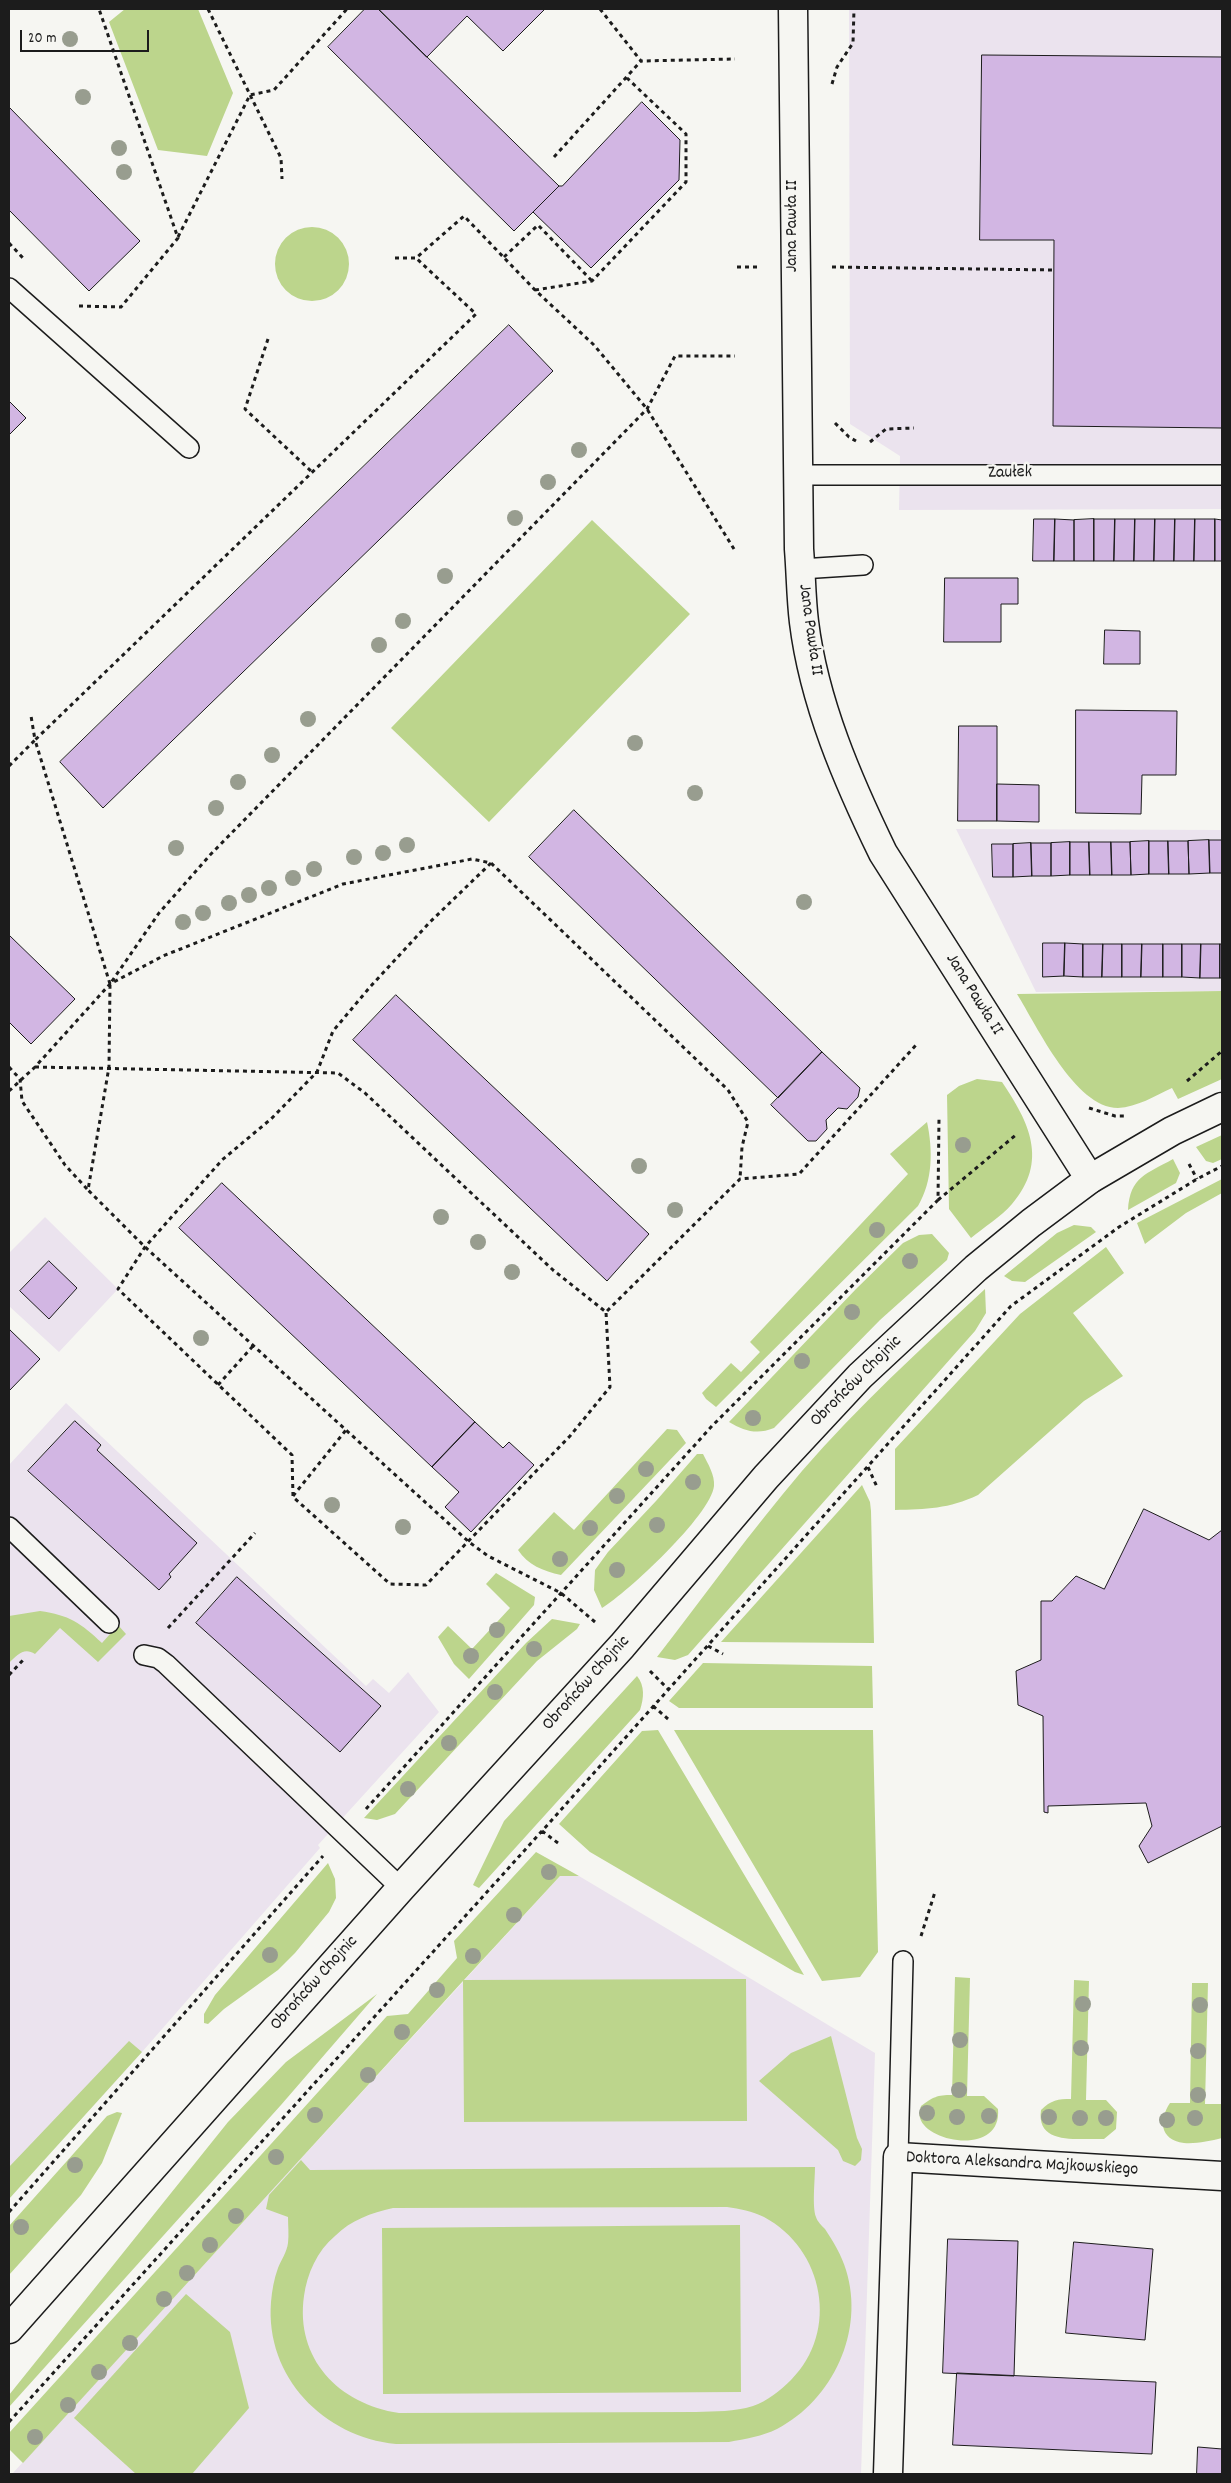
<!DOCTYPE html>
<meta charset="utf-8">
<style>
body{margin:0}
#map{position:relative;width:1231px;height:2483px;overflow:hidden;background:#f6f6f2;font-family:Dekko,sans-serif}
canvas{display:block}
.frame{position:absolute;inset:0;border:10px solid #1c1c1c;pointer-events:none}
.scale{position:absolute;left:20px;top:30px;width:129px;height:22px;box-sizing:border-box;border:2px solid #1c1c1c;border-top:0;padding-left:6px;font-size:15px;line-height:18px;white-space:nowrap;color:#1c1c1c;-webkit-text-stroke:4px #f6f6f2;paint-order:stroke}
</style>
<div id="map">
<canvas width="1231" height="2483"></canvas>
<div class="frame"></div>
<div class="scale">20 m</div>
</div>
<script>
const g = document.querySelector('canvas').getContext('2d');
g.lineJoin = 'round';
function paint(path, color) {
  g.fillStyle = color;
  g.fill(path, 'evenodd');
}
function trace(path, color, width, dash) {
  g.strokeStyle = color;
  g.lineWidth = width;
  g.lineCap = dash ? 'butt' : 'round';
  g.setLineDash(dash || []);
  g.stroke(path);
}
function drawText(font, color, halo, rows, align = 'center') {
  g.font = font + ' Dekko,sans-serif';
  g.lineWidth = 5;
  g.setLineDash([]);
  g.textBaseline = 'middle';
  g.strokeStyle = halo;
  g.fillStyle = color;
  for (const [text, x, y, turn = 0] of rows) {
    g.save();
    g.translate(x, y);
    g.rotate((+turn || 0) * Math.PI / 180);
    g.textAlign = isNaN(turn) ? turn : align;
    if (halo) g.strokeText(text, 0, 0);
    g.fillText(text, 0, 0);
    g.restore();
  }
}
const built = new Path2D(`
 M849 9H1222V509L899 510 900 456 850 424Z
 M956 829 1222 830V991L1036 992Z
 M45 1217 118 1289 59 1352 9 1306V1253Z
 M66 1403 366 1686 373 1679 389 1693 408 1672 439 1712 318 1845 320 1848 142 2052 9 2198V1465Z
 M560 1876H579L875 2053 861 2474H12Z`);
const green = new Path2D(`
 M125 9H198L233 93 207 156 158 150 109 22Z
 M275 264a37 37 0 1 1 74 0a37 37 0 1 1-74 0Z
 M592 520 690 614 489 822 391 728Z
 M1222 991V1079L1178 1099 1172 1088C1155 1096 1137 1107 1118 1108 1075 1108 1037 1026 1017 994Z
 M977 1079 1002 1082C1029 1122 1049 1161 1012 1204 1001 1217 984 1227 971 1238L949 1209 947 1095 959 1086Z
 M927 1122C933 1150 933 1181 918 1206L716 1407 706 1399 702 1393 731 1363 741 1372 760 1352 750 1342 908 1174 890 1154Z
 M1222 1135V1159L1213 1163 1206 1161 1196 1147Z
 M1173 1159 1180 1173 1176 1183 1128 1210C1130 1176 1147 1174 1173 1159Z
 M1222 1179V1193L1186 1213 1145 1244 1137 1223Z
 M1074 1225 1091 1227 1096 1232 1025 1282 1012 1281 1004 1276 1057 1233Z
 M932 1234 949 1253 947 1260 880 1320 774 1428C757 1435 744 1431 729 1422L856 1289 903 1243 919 1235Z
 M1106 1247 1124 1273 1073 1313 1123 1376 1084 1401 978 1495C949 1509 926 1509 895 1510V1449L1020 1314Z
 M985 1289 986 1313 975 1331 688 1655 675 1660 657 1657C705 1595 751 1531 802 1471 858 1406 922 1348 985 1289Z
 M667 1429 677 1430 686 1443 561 1575C543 1571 528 1565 518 1550L554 1512 574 1530Z
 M697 1454H703C708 1464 715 1475 714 1486 711 1515 627 1593 602 1608L594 1590 595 1570 608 1552 656 1501Z
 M862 1485 870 1502 871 1511 874 1643 721 1642Z
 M496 1573 535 1597 534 1605 469 1679 454 1664 438 1637 448 1626 472 1649 510 1608 486 1584Z
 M40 1611C69 1615 81 1623 102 1643L118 1625 126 1634 98 1662 60 1628 35 1654C24 1647 17 1655 9 1663V1616Z
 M552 1619 580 1624 577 1629 537 1661 395 1814 377 1820 364 1818 526 1643Z
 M703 1663 872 1666 873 1708H679L669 1701Z
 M637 1676C645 1686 644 1698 640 1710L479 1888 473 1885 504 1821Z
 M658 1730 804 1975 795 1972 590 1852 559 1824 642 1731Z
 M674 1730H873L878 1952 860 1977 822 1981Z
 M536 1852 579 1876H560L464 1980 746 1979 747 2121 464 2122 463 1981 23 2463 9 2449V2433L387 2016 408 2014 457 1958 454 1941Z
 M328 1863 335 1879 336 1898 329 1912 295 1953 278 1970 224 2009 208 2024 204 2023V2014L215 1995Z
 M955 1977 970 1978 967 2096H984L998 2109C1002 2156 927 2143 920 2118 919 2115 920 2110 921 2106 933 2097 937 2095 952 2095Z
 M1074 1980 1089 1981 1086 2100H1106L1117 2112 1116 2129 1104 2139C1079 2138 1036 2146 1041 2110 1051 2100 1058 2099 1071 2099Z
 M1192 1983H1208L1205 2104H1222V2138C1210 2141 1196 2144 1184 2143 1159 2140 1159 2119 1170 2103H1190Z
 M377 1994 281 2105 9 2407V2395L228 2122 286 2062Z
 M831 2036 857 2138 862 2149 861 2160 855 2166 843 2161 838 2150 759 2081 791 2053Z
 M129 2041 142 2052 9 2199V2167Z
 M117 2112 122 2113 102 2163 81 2195 9 2275V2226L107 2116Z
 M301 2160 310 2170 815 2167C815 2180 812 2207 816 2217 817 2221 822 2226 825 2229 833 2241 842 2256 846 2270 865 2331 833 2400 777 2429 763 2436 745 2439 729 2442L396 2444C324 2437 265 2377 271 2302 272 2290 274 2279 278 2268 281 2260 287 2252 288 2243 289 2235 288 2225 288 2217L266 2209 269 2195ZM727 2207C740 2209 752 2211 764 2217 824 2249 840 2331 791 2380 780 2391 767 2401 753 2406 734 2412 716 2411 696 2412L399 2413C339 2404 295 2359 304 2296 307 2274 317 2251 335 2236 351 2220 371 2213 393 2208Z
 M740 2225 741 2392 383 2394 382 2228Z
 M186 2294 230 2332 249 2408 192 2474H136L74 2418Z`);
const building = new Path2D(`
 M365 9H378L559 186 514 231 328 47Z
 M379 9H545L503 51 467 16 427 57Z
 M982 55 1222 57V428L1053 426 1054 240H980Z
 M642 102 680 140 679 180 591 268 533 212 559 186H562Z
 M9 107 140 241 89 291 9 210Z
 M509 325 553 371 103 808 60 762Z
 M9 401 26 418 9 435Z
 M1034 519H1055L1054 561H1033Z
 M1055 519 1074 520V561H1054Z
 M1094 519H1115L1114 561H1094Z
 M1094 519V561H1074V520Z
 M1115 519H1135L1134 561H1114Z
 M1135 519H1155L1154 561H1134Z
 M1155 519H1175L1174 561H1154Z
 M1175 519H1195L1194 561H1174Z
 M1195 519H1215V561H1194Z
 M1215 519 1222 520V561H1215Z
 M945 578H1018V604H1001V642H944Z
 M1105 630 1140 631V664H1104Z
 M1076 710 1177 711 1176 775H1142L1141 814 1076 813Z
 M959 726H997V821H958Z
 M997 784 1039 785V822L997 821Z
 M574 810 822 1052 778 1098 529 857Z
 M1209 840H1222V873H1210Z
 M1209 840 1210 873 1189 874 1188 841Z
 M1149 841H1168L1169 874H1149Z
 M1149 841V874L1131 875 1130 842Z
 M1168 841H1188L1189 874H1169Z
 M1070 842H1089L1090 875H1070Z
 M1070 842V875L1051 876V843Z
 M1089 842H1111L1112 875H1090Z
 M1111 842H1130L1131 875H1112Z
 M1031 843 1032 876 1013 877V844Z
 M1031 843H1051V876H1032Z
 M992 844H1013V877H993Z
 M9 935 75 999 31 1044 9 1022Z
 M1043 943H1065L1064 976 1043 977Z
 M1065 943 1083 944V977L1064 976Z
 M1083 944H1103L1102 977H1083Z
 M1103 944H1122V977H1102Z
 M1122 944H1142L1141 977H1122Z
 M1142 944H1163V977H1141Z
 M1163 944H1182V977H1163Z
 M1182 944H1201L1200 978 1182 977Z
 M1201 944H1220V978H1200Z
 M1220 944H1222V978H1220Z
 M396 995 649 1234 607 1281 353 1040Z
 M822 1052 860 1088 858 1097 847 1109 838 1108 826 1120 827 1129 816 1141H808L771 1105Z
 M222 1183 475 1422 432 1467 179 1228Z
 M49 1261 77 1288 49 1319 20 1291Z
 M10 1330 40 1359 9 1391V1331Z
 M75 1421 101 1445 97 1450 197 1543 169 1574 171 1577 159 1590 28 1471Z
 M475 1422 503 1448 509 1442 534 1465 471 1532 445 1507 459 1492 432 1467Z
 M1144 1509 1209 1540 1222 1530V1826L1148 1863 1139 1846 1152 1826 1146 1803 1048 1806V1813L1044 1812 1043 1716 1018 1705 1016 1671 1041 1660V1601H1052L1076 1576 1104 1589Z
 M237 1577 381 1706 340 1752 196 1623Z
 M948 2239 1018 2241 1014 2376 943 2373Z
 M1074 2242 1153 2249 1145 2340 1066 2333Z
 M957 2373 1156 2382 1152 2454 953 2445Z
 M1198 2447 1222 2449V2474H1197Z`);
const path = new Path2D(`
 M208 9 281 158 282 179
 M600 9 641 61 735 59
 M832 84 837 67 853 43 854 9
 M554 157 641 61
 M178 237 250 95 274 90 347 9
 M9 243 23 258
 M504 257 538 225 592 281
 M395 258H416L464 216 535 290 594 345 647 409 734 549
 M737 267H758
 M832 267 1054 270
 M535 290 592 281 686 182V134L627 78
 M79 306 121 307 178 238 99 9
 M268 339 245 409 312 472
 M835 423 849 437 856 441
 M870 442 886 429 914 428
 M9 766 35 740 31 716
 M491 863 430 922 370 987 333 1031 317 1072 271 1119 222 1160 145 1247 118 1289 292 1455 293 1497 390 1584 426 1585 570 1436 610 1387 606 1312
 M110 984 35 740 476 314 416 258
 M9 1067 20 1079 22 1101 65 1165 88 1190
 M35 1067 338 1073 365 1093 553 1270 606 1312 740 1179 799 1174 916 1045
 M1187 1081 1222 1051
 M9 1091 35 1067 110 984 163 956 343 884 472 859 491 863 728 1090 748 1122 742 1147 740 1179
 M1089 1108 1115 1116H1124
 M1189 1164 1197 1179
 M938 1200 1017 1134
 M218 1385 253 1346
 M868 1467 877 1487
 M293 1496 346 1430
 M595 1622 561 1593 488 1556 469 1542 145 1247 88 1190 109 1067 110 984 159 913 210 855 647 409 675 356H735
 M168 1628 255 1533
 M708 1646 723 1654
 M650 1671 668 1689
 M9 1675 24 1659
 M653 1706 668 1719
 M366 1809 712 1426 938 1200 939 1119
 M542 1831 558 1843
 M921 1936 935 1892
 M9 2212 323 1856
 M9 2422 542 1831 1011 1306 1119 1227 1197 1179 1222 1166`);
const lane = new Path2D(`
 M9 288 189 448
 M798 475H1222
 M801 569 863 565
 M9 1527 109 1623
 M144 1655 158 1658 166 1664 401 1888
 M898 2157 903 1961`);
const street = new Path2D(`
 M793 9 799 549C801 573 801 598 804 622 814 703 848 781 883 853L1090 1179
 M888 2474 898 2157 1222 2176`);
const secondary = new Path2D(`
 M9 2329 401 1888 622 1646 766 1477 860 1376 976 1268 1031 1223 1090 1179 1172 1131 1222 1107`);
const trees = [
 [70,39],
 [83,97],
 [119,148],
 [124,172],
 [579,450],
 [548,482],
 [515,518],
 [445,576],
 [403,621],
 [379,645],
 [308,719],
 [635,743],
 [272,755],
 [238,782],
 [695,793],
 [216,808],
 [407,845],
 [176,848],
 [383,853],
 [354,857],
 [314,869],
 [293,878],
 [269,888],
 [249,895],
 [804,902],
 [229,903],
 [203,913],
 [183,922],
 [963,1145],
 [639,1166],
 [675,1210],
 [441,1217],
 [877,1230],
 [478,1242],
 [910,1261],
 [512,1272],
 [852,1312],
 [201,1338],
 [802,1361],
 [753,1418],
 [646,1469],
 [693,1482],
 [617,1496],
 [332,1505],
 [657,1525],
 [403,1527],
 [590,1528],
 [560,1559],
 [617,1570],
 [497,1630],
 [534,1649],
 [471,1656],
 [495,1692],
 [449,1743],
 [408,1789],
 [549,1872],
 [514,1915],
 [270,1955],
 [473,1956],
 [437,1990],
 [1083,2004],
 [1200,2005],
 [402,2032],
 [960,2040],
 [1081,2048],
 [1198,2051],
 [368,2075],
 [959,2090],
 [1198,2095],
 [927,2113],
 [315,2115],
 [989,2116],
 [957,2117],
 [1049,2117],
 [1080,2118],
 [1106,2118],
 [1195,2118],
 [1167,2120],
 [276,2157],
 [75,2165],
 [236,2216],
 [21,2227],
 [210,2245],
 [187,2273],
 [164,2299],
 [130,2343],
 [99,2372],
 [68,2405],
 [35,2437]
];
const streetNames = [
 ["Jana Pawła II",794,226,-90],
 ["Zaułek",1010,474,-1],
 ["Jana Pawła II",809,630,82],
 ["Jana Pawła II",973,995,58],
 ["Obrońców Chojnic",857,1382,-45],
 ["Obrońców Chojnic",587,1684,-48],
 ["Obrońców Chojnic",315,1984,-48],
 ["Doktora Aleksandra Majkowskiego",1022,2165,3]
];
paint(built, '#ebe3ee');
paint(green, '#bcd58c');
paint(building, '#d2b6e3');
trace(building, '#1c1c1c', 1);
trace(lane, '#1c1c1c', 22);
trace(street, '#1c1c1c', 31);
trace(secondary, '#1c1c1c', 31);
trace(path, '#1c1c1c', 3, [4, 4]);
trace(lane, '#f6f6f2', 19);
trace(street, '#f6f6f2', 28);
trace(secondary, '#f6f6f2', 28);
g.fillStyle = '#989d8f';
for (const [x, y] of trees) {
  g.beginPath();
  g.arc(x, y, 8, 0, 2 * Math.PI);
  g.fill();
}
drawText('18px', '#1c1c1c', '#f6f6f2', streetNames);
</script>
